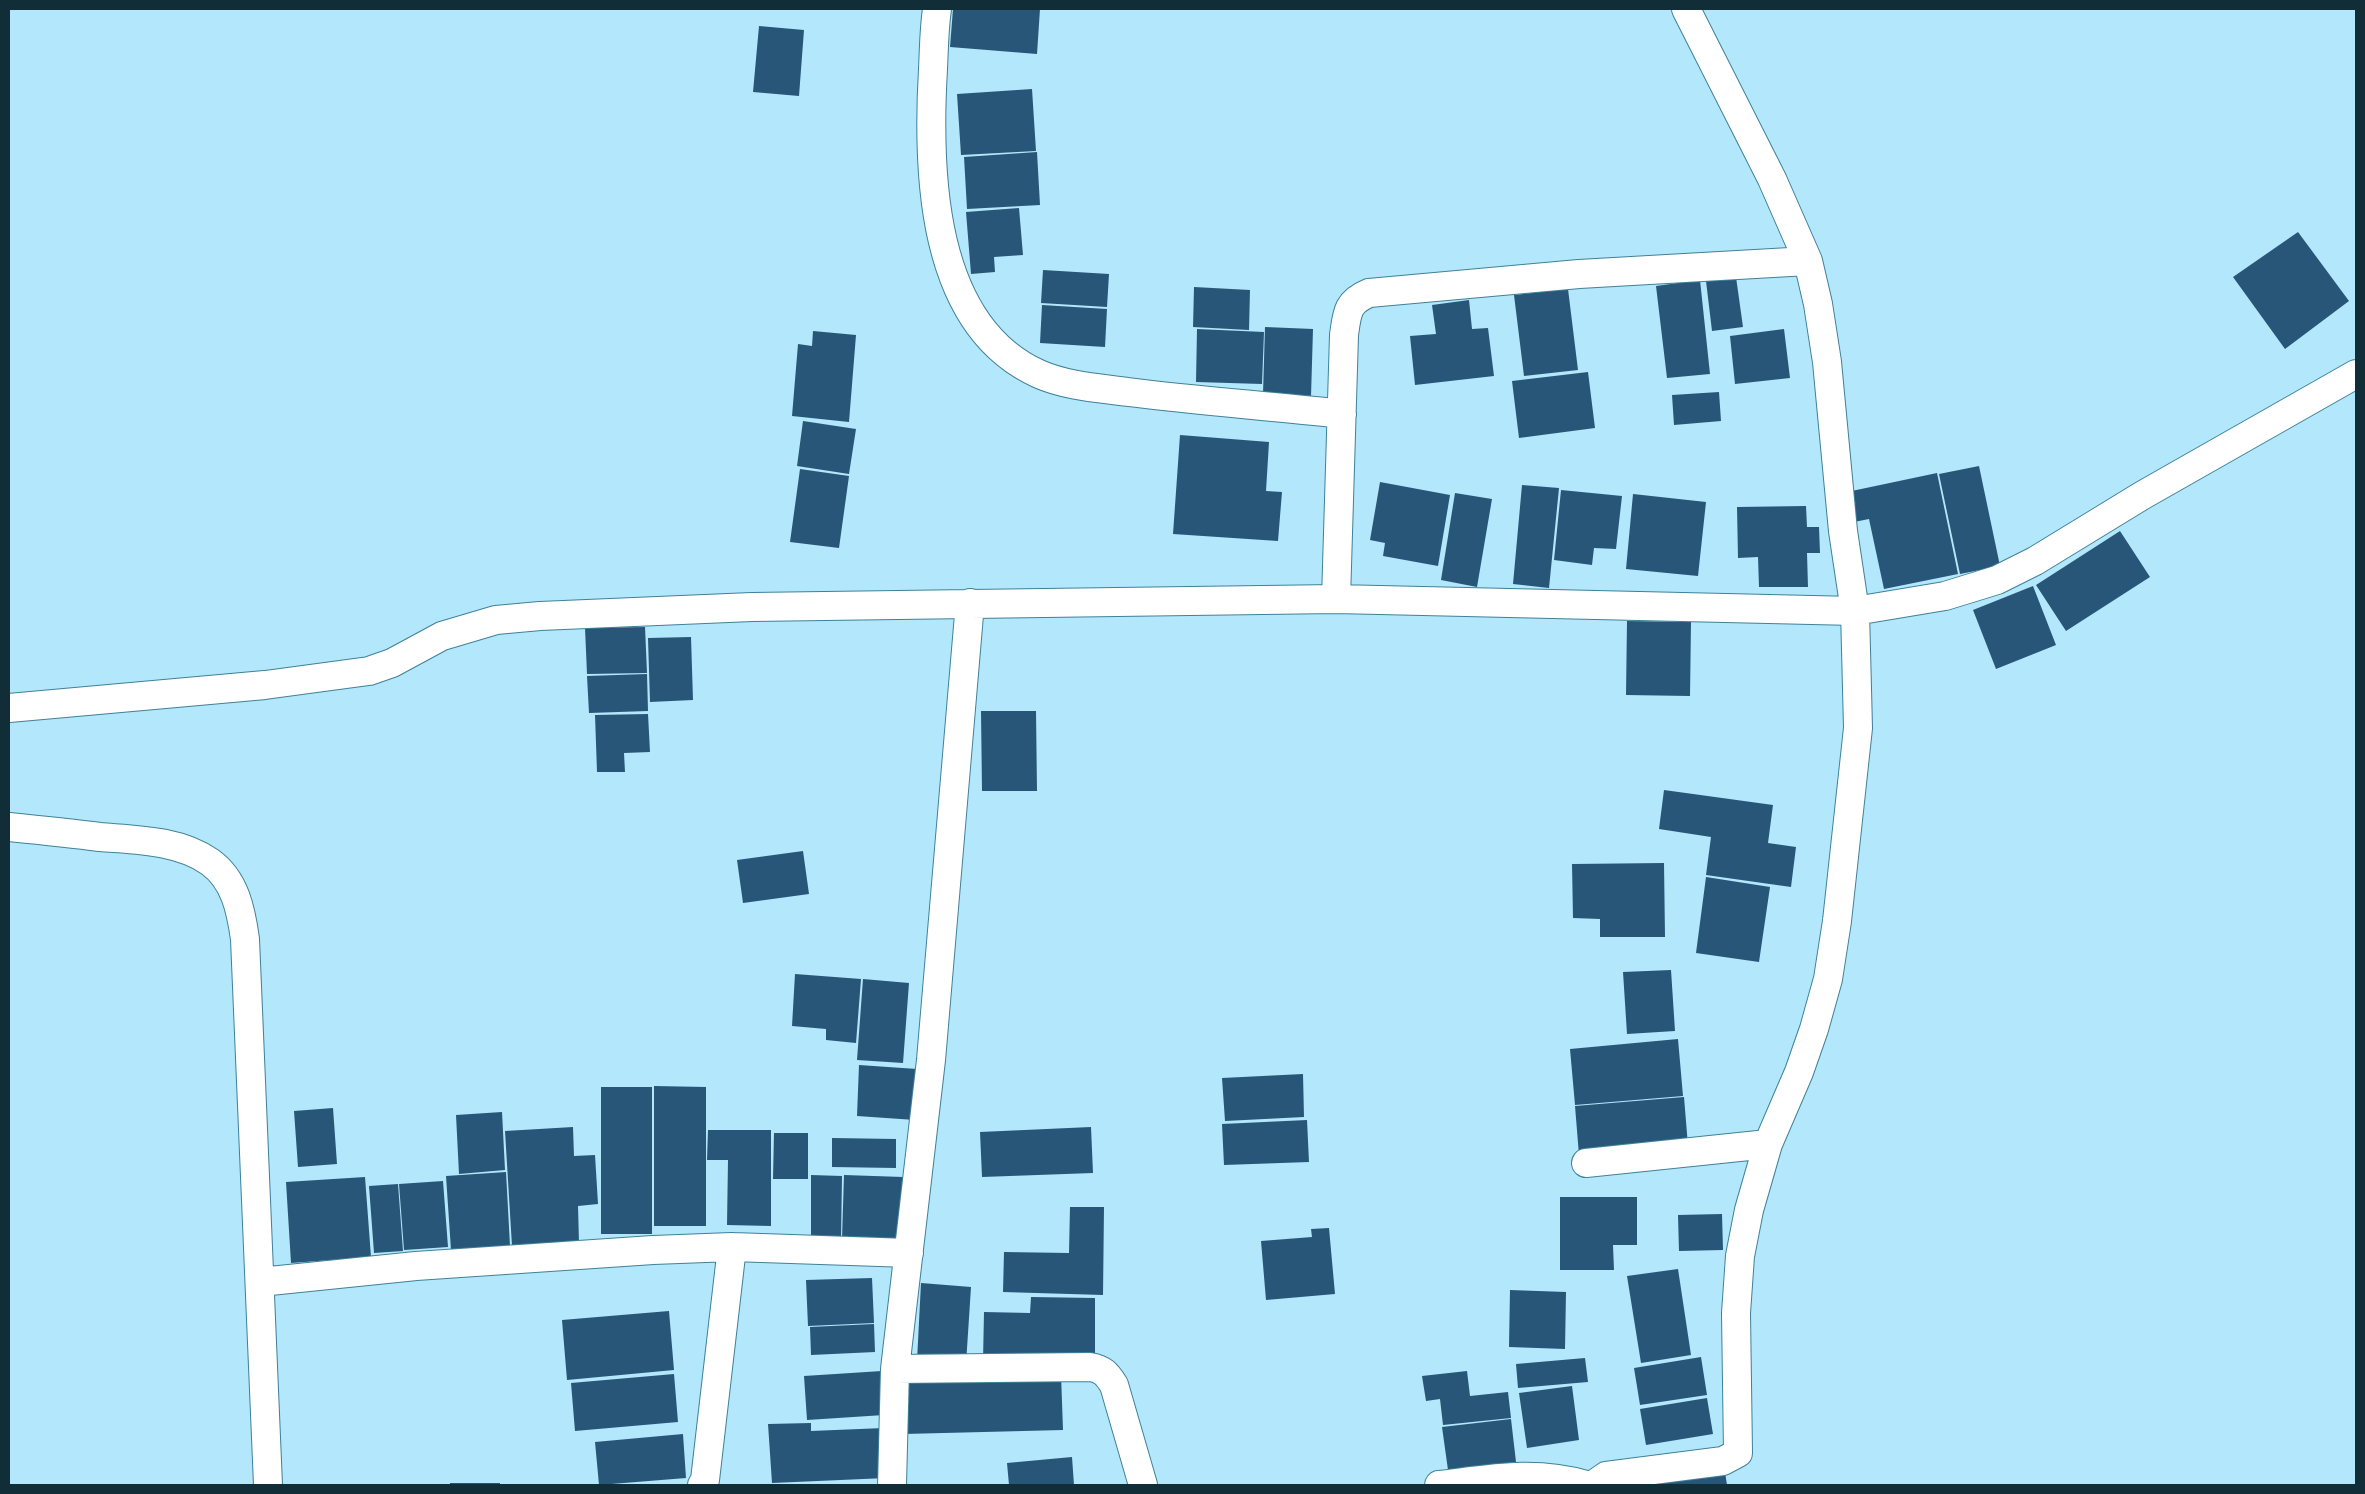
<!DOCTYPE html>
<style>
body{margin:0}
#map{position:relative;width:2365px;height:1494px;overflow:hidden;background:#b2e7fc;font-family:"Space Grotesk",sans-serif}
canvas{display:block}
.frame{position:absolute;inset:0;border:10px solid #112d37;pointer-events:none}
</style>
<div id="map">
<canvas width="2365" height="1494"></canvas>
<div class="frame"></div>
</div>
<script>
const g = document.querySelector('canvas').getContext('2d');
g.lineJoin = 'round';
function paint(path, color) {
  g.fillStyle = color;
  g.fill(path, 'evenodd');
}
function trace(path, color, width, dash) {
  g.strokeStyle = color;
  g.lineWidth = width;
  g.lineCap = dash ? 'butt' : 'round';
  g.setLineDash(dash || []);
  g.stroke(path);
}
const building = new Path2D(`
 M953 9H1040L1037 54 950 47Z
 M759 26 804 30 799 96 753 92Z
 M1032 89 1036 151 961 155 957 94Z
 M1037 152 1040 205 967 209 964 157Z
 M1019 208 1023 255 994 257 995 272 971 274 966 212Z
 M2298 232 2349 301 2285 349 2233 277Z
 M1043 270 1109 274 1107 307 1041 303Z
 M1736 277 1743 327 1712 331 1706 281Z
 M1700 280 1710 374 1667 378 1656 286Z
 M1194 287 1250 290 1249 330 1193 327Z
 M1568 289 1578 370 1524 376 1514 295Z
 M1469 300 1472 329 1488 328 1494 376 1415 385 1410 336 1436 334 1432 305Z
 M1042 305 1107 309 1105 347 1040 343Z
 M1265 327 1313 329 1311 396 1263 394Z
 M1197 329 1264 332 1262 384 1196 382Z
 M1784 329 1790 378 1735 384 1730 336Z
 M813 331 856 335 849 422 792 416 798 344 812 346Z
 M1588 372 1595 428 1519 438 1512 381Z
 M1719 392 1721 421 1674 425 1672 395Z
 M803 421 856 429 849 474 797 466Z
 M1180 435 1269 442 1266 491 1282 492 1278 541 1173 534Z
 M1979 466 2000 566 1960 574 1939 474Z
 M800 469 849 476 839 548 790 542Z
 M1937 473 1958 574 1884 589 1869 519 1854 522 1847 492Z
 M1380 482 1450 495 1438 566 1383 556 1385 543 1370 540Z
 M1522 485 1559 488 1549 588 1513 584Z
 M1561 490 1622 496 1616 549 1594 548 1592 565 1554 560Z
 M1455 493 1492 499 1477 587 1441 580Z
 M1633 494 1706 502 1698 576 1626 569Z
 M1806 506 1807 527H1819L1820 553H1807L1808 587H1759L1758 557 1738 558 1737 507Z
 M2120 531 2150 577 2066 631 2036 585Z
 M2033 586 2056 645 1996 669 1973 610Z
 M1627 621 1691 622 1690 696 1626 695Z
 M645 627 647 673 587 674 585 628Z
 M691 637 693 700 650 702 648 638Z
 M647 674 648 711 589 713 587 676Z
 M981 711H1036L1037 791H982Z
 M648 714 650 752 624 753 625 772H597L595 715Z
 M1664 790 1773 805 1768 843 1796 847 1791 887 1706 875 1711 837 1659 829Z
 M803 851 809 894 743 903 737 860Z
 M1664 863 1665 937H1600V919L1573 918 1572 864Z
 M1706 877 1770 887 1759 962 1696 953Z
 M1671 970 1675 1031 1627 1034 1623 972Z
 M795 974 861 979 856 1043 826 1040V1029L792 1026Z
 M863 979 909 983 903 1063 857 1060Z
 M1678 1039 1683 1096 1575 1105 1570 1049Z
 M859 1065 917 1069 915 1120 857 1116Z
 M1303 1074 1304 1117 1225 1121 1222 1078Z
 M654 1086 706 1087V1226H654Z
 M601 1087H652V1234H601Z
 M1684 1097 1688 1146 1579 1155 1575 1106Z
 M333 1108 337 1164 298 1167 294 1111Z
 M502 1112 505 1170 459 1174 456 1115Z
 M1307 1120 1309 1162 1224 1165 1222 1124Z
 M573 1127 574 1156 595 1155 598 1204 578 1206 579 1243 512 1246 505 1131Z
 M1091 1127 1093 1173 982 1177 980 1132Z
 M708 1130H771V1226L727 1225 728 1160H707Z
 M774 1133H808V1179H773Z
 M832 1138 896 1139V1168L832 1167Z
 M506 1172 510 1246 451 1250 446 1176Z
 M811 1175 842 1176 841 1240 811 1239Z
 M844 1175 903 1177 901 1241 842 1239Z
 M365 1177 371 1257 291 1263 286 1182Z
 M443 1181 448 1247 404 1250 399 1184Z
 M398 1184 403 1251 374 1253 369 1186Z
 M1560 1197H1637V1245H1613L1614 1270H1560Z
 M1070 1207H1104L1103 1295 1003 1292 1004 1252 1069 1253Z
 M1722 1214 1723 1250 1679 1251 1678 1215Z
 M1329 1228 1335 1294 1266 1300 1261 1241 1312 1237 1311 1229Z
 M1678 1269 1691 1355 1641 1363 1627 1276Z
 M872 1278 874 1323 808 1326 806 1280Z
 M921 1283 971 1287 966 1364 917 1361Z
 M1510 1290 1566 1292 1565 1349 1509 1347Z
 M1031 1297 1095 1298V1362L983 1361 984 1312 1030 1313Z
 M669 1311 674 1370 567 1380 562 1320Z
 M874 1324 875 1352 811 1355 810 1327Z
 M1701 1357 1707 1395 1640 1405 1634 1368Z
 M1585 1358 1588 1382 1518 1388 1516 1364Z
 M882 1371 884 1415 807 1420 804 1376Z
 M1467 1371 1470 1396 1508 1392 1511 1418 1443 1425 1440 1399 1426 1401 1422 1376Z
 M674 1374 678 1422 575 1431 571 1383Z
 M1061 1374 1063 1430 904 1434 902 1379Z
 M1572 1386 1579 1440 1527 1448 1519 1393Z
 M1707 1398 1713 1434 1646 1445 1640 1409Z
 M1511 1419 1516 1462 1448 1470 1442 1427Z
 M811 1423V1431L884 1428 886 1478 772 1483 768 1424Z
 M683 1434 686 1478 599 1485 595 1442Z
 M1072 1457 1074 1485H1009L1007 1463Z
 M1725 1472 1727 1485H1657V1484Z
 M450 1483H500V1485H450Z`);
const minor = new Path2D(`
 M937 9C934 29 934 49 933 69 927 171 930 325 1039 374 1066 386 1099 388 1128 392 1199 401 1271 406 1342 414
 M1336 599 1344 335C1347 313 1347 302 1369 293L1579 274 1808 261
 M9 708 265 685 369 671 392 663 442 636 496 620 540 616 752 607 1336 599 1855 611 1945 596 1997 580 2035 561 2143 495 2356 374
 M9 827C39 830 69 833 100 837 136 840 179 840 210 862 235 880 241 910 245 939L268 1485
 M1586 1163 1768 1144
 M260 1282 416 1266 653 1250 732 1247 909 1253
 M895 1369 1090 1367C1103 1369 1107 1374 1114 1385L1143 1485
 M702 1485 705 1480 732 1247
 M892 1485 895 1369 931 1060 970 603
 M1439 1485C1490 1479 1535 1470 1586 1485
 M1593 1485 1606 1476 1723 1461 1738 1453 1736 1313 1740 1256 1749 1210 1768 1144 1799 1072 1814 1029 1828 979 1837 921 1858 728 1855 611 1843 531 1827 362 1818 304 1808 261 1772 179 1686 9`);
paint(building, '#285678');
trace(minor, '#3f8199', 30);
trace(minor, '#fff', 28);
</script>
